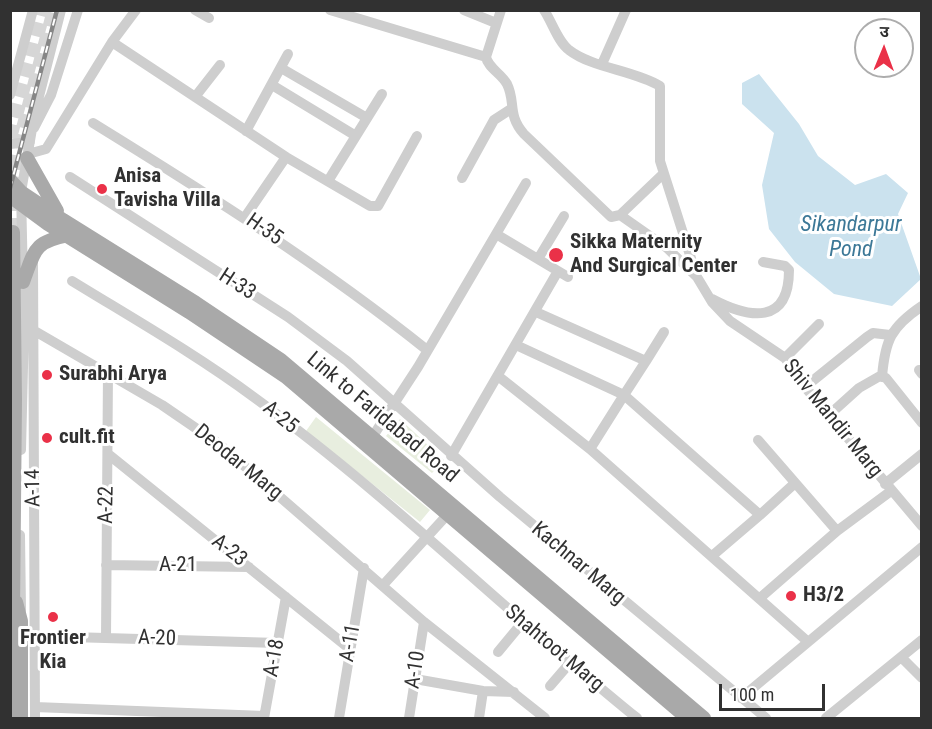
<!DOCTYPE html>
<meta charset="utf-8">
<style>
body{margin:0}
#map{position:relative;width:932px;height:729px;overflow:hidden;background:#fff;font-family:"Roboto Condensed","Noto Sans Devanagari",sans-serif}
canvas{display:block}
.frame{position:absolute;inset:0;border:12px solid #313131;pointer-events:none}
.north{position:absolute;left:854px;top:18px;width:60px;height:60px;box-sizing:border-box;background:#fff;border:2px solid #adadad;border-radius:50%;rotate:1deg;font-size:16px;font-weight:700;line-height:24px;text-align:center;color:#313131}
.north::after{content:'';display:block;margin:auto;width:21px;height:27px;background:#ea3148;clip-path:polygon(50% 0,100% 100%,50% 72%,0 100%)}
.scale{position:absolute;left:719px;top:684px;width:106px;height:27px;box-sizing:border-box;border:3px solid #313131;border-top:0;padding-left:8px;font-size:18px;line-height:21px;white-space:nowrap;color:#313131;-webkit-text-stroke:4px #fff;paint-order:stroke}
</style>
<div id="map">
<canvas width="932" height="729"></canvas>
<div class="frame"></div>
<div class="north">उ</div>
<div class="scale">100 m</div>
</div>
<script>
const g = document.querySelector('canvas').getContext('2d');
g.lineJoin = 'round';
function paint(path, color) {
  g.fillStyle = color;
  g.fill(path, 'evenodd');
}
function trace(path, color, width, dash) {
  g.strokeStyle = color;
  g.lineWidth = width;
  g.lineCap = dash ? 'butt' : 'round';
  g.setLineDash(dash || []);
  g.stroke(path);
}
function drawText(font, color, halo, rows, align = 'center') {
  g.font = font + ' "Roboto Condensed",sans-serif';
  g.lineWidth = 6;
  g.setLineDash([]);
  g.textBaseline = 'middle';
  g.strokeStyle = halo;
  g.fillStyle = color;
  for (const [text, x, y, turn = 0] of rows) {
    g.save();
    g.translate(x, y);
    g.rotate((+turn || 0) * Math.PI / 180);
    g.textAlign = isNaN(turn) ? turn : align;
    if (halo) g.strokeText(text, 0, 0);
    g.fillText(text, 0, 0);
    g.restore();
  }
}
const green = new Path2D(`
 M316 417 430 510 420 522 306 431Z
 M400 419 444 460 432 473 386 436Z`);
const water = new Path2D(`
 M759 74 799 124 818 156 855 185 886 174 908 193 898 214 921 279 892 306 834 294 795 262 769 229 762 185 774 133 742 104V83Z`);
const majorTunnel = new Path2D(`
 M10 138 44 10
 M13 232V180L21 136 54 10`);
const minor = new Path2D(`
 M195 10 209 18
 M330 10 486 57C488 68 501 73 507 84 516 102 507 115 524 134L611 217 620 215 667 248 697 277 712 302 730 321 785 358 805 387 922 526
 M464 10 496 23
 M544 10C552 22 558 42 569 50 592 68 633 70 660 86V161L696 274
 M112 42 286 157 370 206H378L417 136
 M486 57 501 10
 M602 64 626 10
 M281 68 367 118
 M272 85 356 136
 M10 95 33 10
 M195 97 220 65
 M93 123C208 194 321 265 427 350
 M34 128 51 95 78 10
 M246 131 288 54
 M10 144 30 142
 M28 154 46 149 112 42 136 10
 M70 177 288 317 347 361 500 497 766 718
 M462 178 494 120 511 109
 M328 181 382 94
 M620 215 663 174
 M245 217 286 157
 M496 234 568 277
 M538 259 564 216
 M33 260 35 718
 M72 281C134 319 197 355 255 398 390 496 508 614 637 718
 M712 299C750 319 789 325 789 270L785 266 763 262
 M33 330 162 405 219 444 424 622 545 718
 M516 345 624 395 646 361 536 312
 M785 358 819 324
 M646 361 664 332
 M919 370 922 374
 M498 376 590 449 807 641
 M882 377C885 340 891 327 922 306
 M805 387 867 337 873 333 890 335
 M829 415 859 388 880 376 886 378 922 423
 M373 436 418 367 526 183
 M758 440 837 531
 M590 449 624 395 760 515 712 556
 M21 450 24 326 21 192 35 112 61 10
 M108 454 350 649
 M451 456 558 271
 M885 484 922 454
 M760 515 794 484
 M20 535 21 610
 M106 565 249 567
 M384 584 448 514
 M760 598 837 531 891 491
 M36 636 278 643
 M106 638 108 371
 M498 652 522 623
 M901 657 922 678
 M415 679 483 691 514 692
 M550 686 569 664
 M741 698 922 547
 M35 707 264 716
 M264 718 286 597
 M339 718 364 568
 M409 718 424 622
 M479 718 483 691
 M826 718 922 640`);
const major = new Path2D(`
 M27 158 57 211
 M10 180 21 192 63 220 196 303 281 360 704 718
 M10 196 48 224 189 312 286 377 687 718
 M23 282C35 250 33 242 69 235
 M16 602 21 621V718
 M12 718 15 400 13 232`);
const rail = new Path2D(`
 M10 188 57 10`);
const markers = [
 [102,189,6,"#ea3148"],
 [556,255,8,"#ea3148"],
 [47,375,6,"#ea3148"],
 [47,438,6,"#ea3148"],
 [791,596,6,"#ea3148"],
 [53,617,6,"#ea3148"]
];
const poiNames = [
 ["Anisa",114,177],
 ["Tavisha Villa",114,201],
 ["Sikka Maternity",570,243],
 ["And Surgical Center",570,267],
 ["Surabhi Arya",59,375],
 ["cult.fit",59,438],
 ["H3/2",803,596],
 ["Frontier",53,639,"center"],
 ["Kia",53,663,"center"]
];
const streetNames = [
 ["H-35",264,230,35],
 ["H-33",237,285,33],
 ["A-25",280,418,39],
 ["Link to Faridabad Road",382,418,40],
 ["Shiv Mandir Marg",832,419,51],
 ["Deodar Marg",238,463,39],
 ["A-14",34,488,-91],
 ["A-22",107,505,-89],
 ["A-23",229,551,38],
 ["Kachnar Marg",578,564,40],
 ["A-21",178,566],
 ["A-20",157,639,2],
 ["A-11",351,643,-80],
 ["Shahtoot Marg",554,649,40],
 ["A-18",275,658,-80],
 ["A-10",416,670,-81]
];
const waterNames = [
 ["Sikandarpur",851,225],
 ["Pond",851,250]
];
paint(green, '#e8eedf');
paint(water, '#cbe2ee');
trace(majorTunnel, '#d6d6d6', 14, [14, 7]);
trace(minor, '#cecece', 10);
trace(major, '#a9a9a9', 14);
trace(rail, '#868686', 4.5);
trace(rail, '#fff', 2, [7]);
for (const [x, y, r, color] of markers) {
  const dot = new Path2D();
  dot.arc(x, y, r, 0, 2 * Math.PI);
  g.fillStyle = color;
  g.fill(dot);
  trace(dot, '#fff', 2);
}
drawText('bold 21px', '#313131', '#fff', poiNames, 'left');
drawText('21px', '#313131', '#fff', streetNames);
drawText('italic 22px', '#3c7897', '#fff', waterNames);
</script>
